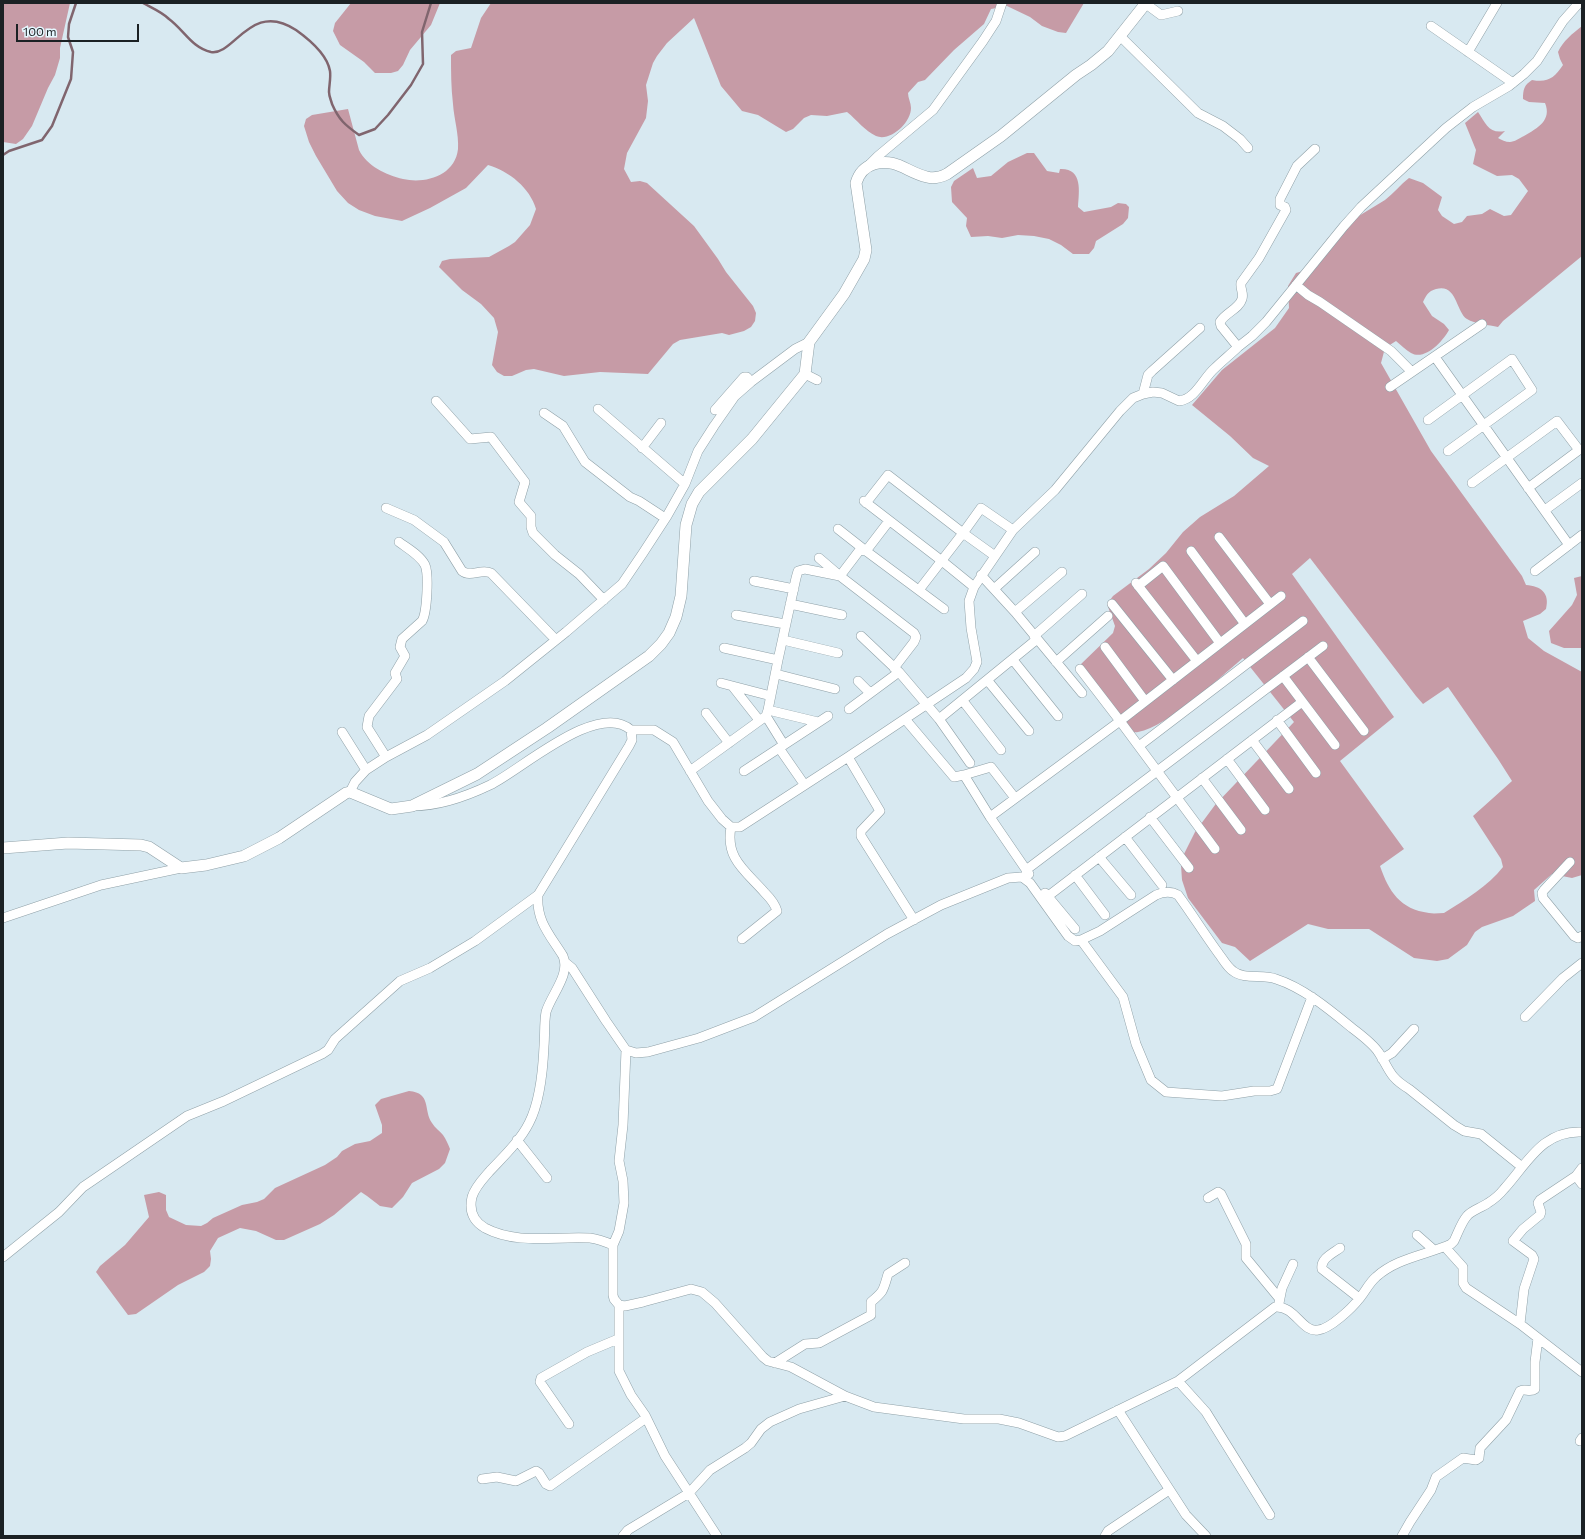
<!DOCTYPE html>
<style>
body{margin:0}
#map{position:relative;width:1585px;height:1539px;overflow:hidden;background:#d8e9f1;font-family:Commissioner,sans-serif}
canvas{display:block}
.frame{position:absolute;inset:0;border:4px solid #1b2124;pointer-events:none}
.scale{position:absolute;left:16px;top:24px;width:123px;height:18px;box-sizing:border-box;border:2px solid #1b2124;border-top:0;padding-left:5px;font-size:12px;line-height:14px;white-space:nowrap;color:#1b2124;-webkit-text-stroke:3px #e5f7fe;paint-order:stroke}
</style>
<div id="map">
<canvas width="1585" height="1539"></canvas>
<div class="frame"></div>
<div class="scale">100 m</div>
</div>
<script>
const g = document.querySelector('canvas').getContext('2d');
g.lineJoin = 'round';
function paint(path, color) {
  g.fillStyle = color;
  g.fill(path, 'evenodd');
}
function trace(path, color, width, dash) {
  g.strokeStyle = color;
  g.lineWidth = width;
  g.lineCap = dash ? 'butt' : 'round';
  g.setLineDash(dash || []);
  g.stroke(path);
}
const forest = new Path2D(`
 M3 3H70L60 48V58L55 75 48 88 32 126 23 139 16 144 3 142Z
 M351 3H440L431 25 410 50 403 65 398 71 391 73H375L364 62 340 45 333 31 335 23Z
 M491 3H1084L1066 33 1058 32 1042 26 1030 17 1007 6 991 9 984 24 954 50 925 80 918 82 908 93C908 98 911 103 911 108 911 123 890 142 876 136 865 131 857 120 847 112L827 116 811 115 804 118 793 129 786 132 758 115 742 111 721 86 694 18 667 43 657 56 653 63 646 85 648 101 646 118 627 153 624 169 631 182 640 181 647 183 694 226 718 259 726 272 753 306 756 313 755 321 751 327 744 331 729 335 722 333 680 340 673 344 648 374 600 372 564 376 534 369 526 370 512 376H504L497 372 492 365 498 332 494 318 481 304 462 290 439 267 442 261 450 259 489 257 509 246 515 242 530 225 536 209C530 188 509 171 488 165L466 188 430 208 402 221 375 216 359 210 348 203 337 191 316 156 309 142 304 126 306 119 312 115 348 109 359 150C367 166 386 175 403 179 425 184 455 176 458 149 459 134 454 119 453 104 451 88 451 71 451 55L456 51 471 48 481 18Z
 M1582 26V256L1503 321 1498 327C1489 325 1475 324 1467 319 1456 312 1457 283 1436 289 1428 291 1426 296 1423 302L1432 316 1444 324 1449 330C1443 341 1425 361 1411 353 1406 350 1401 345 1396 341L1385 348 1381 363 1431 451 1522 576 1526 585C1541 586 1550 593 1546 609L1540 614 1523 621 1528 638 1544 651 1582 672V875L1572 878 1552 874 1534 890 1535 901 1513 916 1482 927 1475 932 1467 945 1448 959 1437 961 1414 958 1369 929H1328L1308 924 1250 961 1235 947 1222 943 1188 898 1182 880 1181 865 1182 858 1195 832 1215 805 1294 722 1243 658C1218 679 1169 726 1138 732 1133 733 1126 730 1121 729L1079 666 1113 633 1115 626 1107 604 1113 596 1149 569 1166 553 1183 532 1200 517 1234 496 1269 466 1253 458 1230 436 1192 405 1222 370 1275 328 1289 308 1288 286 1296 273 1317 267 1327 239 1339 228 1385 200C1393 194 1400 185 1409 178L1423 183 1442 197 1438 210 1442 216 1454 224 1462 222 1467 216 1482 214 1490 209 1504 216 1511 215 1528 191 1519 179 1512 175 1497 176 1473 164 1476 150 1465 123 1478 112C1486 124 1489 134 1505 131L1498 138C1502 140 1505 142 1510 142 1514 142 1520 138 1524 136 1538 128 1552 120 1545 103L1529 102 1523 99C1523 90 1524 85 1532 80 1548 83 1554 78 1563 65L1560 59 1558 52C1563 41 1572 34 1582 26ZM1310 558 1416 696 1423 704 1448 687 1498 759 1512 781 1473 816 1501 859 1503 867C1488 886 1465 900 1444 913 1439 913 1434 914 1429 913 1400 909 1389 892 1380 866L1404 849 1340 761 1394 717 1292 574Z
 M1027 153H1034L1047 171 1059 173 1060 169C1083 168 1079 191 1078 207L1084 212 1111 207 1118 203 1126 204 1129 207 1128 218 1123 224 1096 241 1094 248 1089 254H1073L1061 245 1049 239 1034 236 1018 235 1002 238 988 236 971 237 966 226 967 218 952 202 951 187 954 181 973 168 977 178 991 176 1008 162Z
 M1582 576V648H1564L1551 643 1549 631 1572 605 1577 595 1574 578Z
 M409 1091C432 1093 423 1110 432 1123 435 1128 440 1131 443 1135 446 1139 448 1144 450 1149L445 1163 439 1169 412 1183 403 1197 392 1208 380 1206 367 1196 361 1192 334 1215 320 1224 284 1240H276L256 1231 240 1228 218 1238 210 1251 211 1259 210 1266 204 1272 178 1285 136 1314 128 1315 96 1272 100 1266 125 1245 149 1217 144 1195 159 1192 166 1195V1210L169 1217 186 1225 201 1226 207 1223 213 1218 242 1205 257 1202 264 1199 275 1188 325 1165 337 1157 342 1151 355 1144 370 1141 382 1133V1125L375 1105 381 1099Z`);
const stream = new Path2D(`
 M143 3C152 8 162 12 169 19 184 30 192 48 211 52 234 56 251 0 296 30 310 40 327 54 330 71 331 78 329 86 329 92 329 96 331 100 332 104 339 120 345 125 359 135L375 129 388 115 411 85 423 64 422 32 431 3
 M3 155 9 151 42 140 52 126 71 79 73 52 68 37 69 24 76 3`);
const minor = new Path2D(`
 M1146 4 1161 15 1178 11
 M1431 26 1513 83
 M1120 36 1198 113 1223 126 1240 139 1248 148
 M1468 52 1497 3
 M868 166 878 156 933 110 983 41 996 21 1002 3
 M1296 285 1308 295 1320 302 1391 351 1412 372
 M1238 347 1252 336 1266 322 1344 226 1361 207 1446 128 1473 107 1509 86 1524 74 1537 61 1563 21 1579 3
 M1435 357 1569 545
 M805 374 817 380
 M1390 387 1482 324
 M1143 394 1148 375 1152 371 1200 328
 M436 401 470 439 491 437 525 482 519 502 531 516V527L533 533 555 555 579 574 604 600
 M598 409 685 484
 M715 410 744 377H747L751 382
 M544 413 563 426 585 462 630 497 639 501 665 518
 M1428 420 1512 359 1532 390 1448 451
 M642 448 661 423
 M1472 483 1557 421 1579 450 1528 488
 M864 501 942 561 974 587
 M866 503 888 475 963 533 981 508 1013 530
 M386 508 414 520 444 542 462 571C471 578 481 568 491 573L556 640
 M1545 510 1582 483
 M838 529 866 551 889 521
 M1219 537 1270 604
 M1191 551 1245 624
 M819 558 840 576 859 551 861 550 866 551 944 609
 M1535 571 1582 535
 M981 575 1015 612 1082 693
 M754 581 794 589
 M1136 583 1197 661
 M1138 586 1163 566 1220 643
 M994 589 1035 552
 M919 590 963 533 995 556
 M790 604 842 615
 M1112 604 1173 680
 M1015 612 1062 572
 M736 615 785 624
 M861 636 899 672 939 719 1036 640
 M1034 636 1082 594
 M783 640 838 653
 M1105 647 1145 701
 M724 648 778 660
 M1308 657 1364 731
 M1013 660 1058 716
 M1056 662 1108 616
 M1080 669 1120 721 1215 849
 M776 674 835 689
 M1283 676 1335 745
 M858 681 870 693
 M988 681 1029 731
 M721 683 771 696
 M733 687 759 720
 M963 701 1001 750
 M849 709 899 672
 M768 710 818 722
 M706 713 729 743
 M766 716 784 745
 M905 719 954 777 964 775 990 817 1029 874
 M939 719 970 763
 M1277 720 1316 773
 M631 730H654L673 742 708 801 722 819 731 827H740L848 757 966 678 974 669 977 662 971 628 969 601 974 587 1013 530 1055 490 1120 411 1133 398 1143 394 1153 392 1162 393 1179 401C1196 399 1203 378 1215 368 1223 360 1231 354 1238 347L1221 326 1220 322C1225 313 1239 309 1242 299 1244 293 1240 289 1241 283L1259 258 1286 210 1285 207 1280 205V199L1297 166 1315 149
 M342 732 366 770
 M1252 740 1289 789
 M1139 746 1303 621
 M779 748 804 784
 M386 757 367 727 369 716 397 679 395 673 405 656 400 647 402 639 422 621C427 613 429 574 425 565 420 555 407 548 399 542
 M848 757 880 811 861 831V836L914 920
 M1227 759 1265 810
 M690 771 766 716 768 710 778 660 796 578 798 571 805 569 840 576 914 633 916 637 914 642 894 668
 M744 771 828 716
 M964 775 991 767 1015 798
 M1202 778 1241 830
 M350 792 355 782 366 770 386 757 427 735 505 681 566 632 622 584 643 553 667 516 685 484 698 451 714 426 735 396 751 382 795 349 809 342
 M413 806C439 806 467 796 490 785 521 770 598 700 631 730L632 740 629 746 538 895C536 921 550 935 563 956 571 974 551 995 546 1012 544 1023 545 1035 544 1046 543 1069 540 1102 529 1123 520 1141 503 1157 489 1172 483 1179 475 1187 472 1197 469 1210 473 1221 485 1228 517 1245 555 1236 590 1238 598 1239 606 1242 613 1245V1295L614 1299 619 1305 625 1306 643 1302 691 1289 702 1292 715 1303 763 1357 768 1361 791 1367 845 1396 874 1407 964 1419H999L1019 1423 1058 1437 1065 1436 1178 1381 1275 1307C1295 1305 1302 1333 1318 1330 1330 1329 1352 1308 1359 1299 1365 1292 1369 1283 1376 1277 1397 1258 1426 1255 1451 1244L1454 1241C1458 1233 1461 1223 1467 1216 1472 1210 1481 1208 1488 1203 1493 1200 1500 1194 1504 1189 1527 1164 1542 1130 1582 1132
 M990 817 1120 721 1281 596
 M1150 817 1189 868
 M731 827C725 859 746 871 765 893 770 898 775 904 777 911L742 939
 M1125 837 1162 885
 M1099 857 1131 895
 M1570 862 1544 890 1542 893 1543 898 1574 936 1578 938 1582 936
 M1026 870 1323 646
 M1075 875 1105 915
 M1045 893 1075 929
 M1043 900 1302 702
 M3 918 101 885 181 868
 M1081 940 1123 997 1136 1044 1151 1080 1166 1092 1222 1096 1254 1091H1270L1277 1089 1312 997
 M566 963 572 968 606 1021 626 1050 636 1053 648 1052 699 1038 754 1017 887 934 941 905 1008 878 1022 877 1030 883 1068 936 1075 941 1081 940 1100 931 1156 895C1163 892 1171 891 1178 895 1192 914 1205 935 1219 954 1223 959 1227 967 1233 971 1244 980 1262 974 1276 979 1304 988 1330 1010 1352 1028 1360 1034 1374 1045 1379 1053 1390 1070 1389 1077 1409 1089L1454 1125 1464 1131 1481 1134 1522 1167
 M1525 1017 1563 978 1582 963
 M1382 1059 1392 1053 1414 1029
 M517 1140 547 1178
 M1582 1168 1576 1176 1582 1184
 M1208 1198 1218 1192 1221 1194 1246 1244V1258L1279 1298
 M1417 1235 1434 1250
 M613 1245 619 1231 624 1203 623 1181 619 1161 623 1125 626 1050
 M1445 1247 1463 1267V1283L1466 1288 1520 1324 1582 1372
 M1340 1248C1333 1253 1320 1259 1322 1269L1359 1298
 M3 1257 59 1212 83 1187 187 1116 224 1101 322 1054 328 1050 335 1039 400 981 430 968 475 941 538 895
 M1279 1303 1282 1288 1293 1264
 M619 1305V1371L631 1395 645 1415 665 1456 717 1536
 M1520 1324 1524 1289 1534 1259 1532 1255 1513 1241 1523 1229 1540 1215 1541 1212 1538 1203 1540 1200 1576 1176
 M775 1363 805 1344 819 1343 871 1315V1302C884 1291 883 1291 888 1274L905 1263
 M1178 1381 1206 1412 1270 1515
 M1118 1410 1186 1515 1206 1536
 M569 1424 540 1382 541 1378 587 1352 618 1339
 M1580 1441 1582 1438
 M482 1479 497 1477 516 1481 536 1471 539 1473 546 1484 550 1486 646 1418
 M623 1536 628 1530 689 1493 710 1470 745 1448 751 1443 761 1429 770 1422 799 1409 845 1396
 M1105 1536 1108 1531 1169 1490
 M1402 1536 1410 1522 1431 1490 1436 1477 1463 1458 1476 1460 1479 1458 1480 1448 1506 1420 1520 1391C1525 1388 1530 1393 1535 1389V1362L1538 1338`);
const tertiary = new Path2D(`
 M3 848 68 843 141 845 149 847 181 868 206 865 244 856 279 838 346 793 350 792 391 809 412 806 477 774 547 728 649 656 661 644 669 633 676 617 681 596 686 525 692 504 699 492 752 439 805 374 809 342 844 294 864 259 866 250 856 183C859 173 864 167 874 164 897 158 906 172 927 177 934 179 941 177 947 174L1001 136 1076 75 1091 65 1108 51 1146 3`);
paint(forest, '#c69ba6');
trace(stream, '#80656e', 2.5);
trace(minor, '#8fa0a7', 10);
trace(tertiary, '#8fa0a7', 12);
trace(minor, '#fff', 9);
trace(tertiary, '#fff', 11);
</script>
